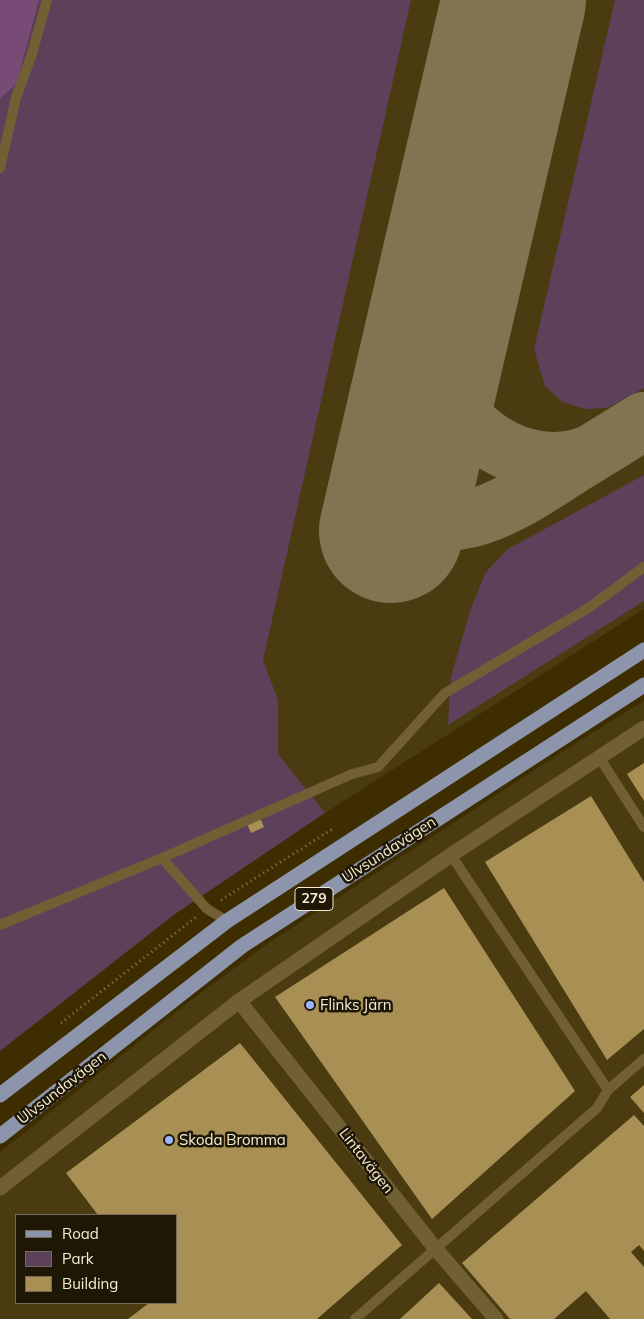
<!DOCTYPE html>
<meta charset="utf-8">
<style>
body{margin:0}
#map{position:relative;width:644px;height:1319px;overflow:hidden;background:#3d2d00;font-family:Mulish,sans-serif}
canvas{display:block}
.legend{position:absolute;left:15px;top:1214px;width:162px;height:90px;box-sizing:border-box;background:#1e1705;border:1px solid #746c58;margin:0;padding:6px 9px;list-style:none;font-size:15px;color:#f6ecd4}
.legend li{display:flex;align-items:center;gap:10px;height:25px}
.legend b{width:25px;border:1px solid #746c58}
</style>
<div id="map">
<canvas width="644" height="1319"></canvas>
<ul class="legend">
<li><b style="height:6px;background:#8d95ad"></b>Road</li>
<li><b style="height:14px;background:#5d415b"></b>Park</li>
<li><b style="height:14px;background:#a89054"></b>Building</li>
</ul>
</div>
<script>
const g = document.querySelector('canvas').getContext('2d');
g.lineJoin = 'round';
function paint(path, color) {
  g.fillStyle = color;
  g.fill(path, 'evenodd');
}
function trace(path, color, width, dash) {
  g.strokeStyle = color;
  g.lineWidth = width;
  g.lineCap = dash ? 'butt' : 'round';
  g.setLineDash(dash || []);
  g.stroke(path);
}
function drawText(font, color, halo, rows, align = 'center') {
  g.font = font + ' Mulish,sans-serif';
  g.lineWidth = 5;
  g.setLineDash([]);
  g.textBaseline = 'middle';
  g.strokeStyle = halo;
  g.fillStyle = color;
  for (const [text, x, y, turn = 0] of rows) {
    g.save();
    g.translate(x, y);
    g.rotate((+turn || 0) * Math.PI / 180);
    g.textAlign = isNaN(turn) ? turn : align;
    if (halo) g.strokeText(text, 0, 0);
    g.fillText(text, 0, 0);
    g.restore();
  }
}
const built = new Path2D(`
 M39 0H644V609L325 813 169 878 0 141V99L17 83Z
 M644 701V1319H0V1152L190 1001 267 944 587 736ZM16 1215H176V1303H16Z`);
const green = new Path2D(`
 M39 0H411L263 660 278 700V754L325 813 175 914 0 1051V99L17 83Z
 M615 0H644V388L607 408 584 409 561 401 545 386 534 349Z
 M644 475V601L448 725 451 677 471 608 486 572 508 549Z`);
const forest = new Path2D(`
 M0 0H39L17 83 0 99Z`);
const taxiway = new Path2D(`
 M441 313C440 338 437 362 445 385 465 441 536 478 592 453
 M405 469C404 486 406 502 421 513 463 543 541 485 576 463 599 449 621 435 644 421`);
const runway = new Path2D(`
 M391 531 514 0`);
const building = new Path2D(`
 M644 763V801L627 774Z
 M591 796 644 882V1029L607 1060 485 862Z
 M260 818 264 827 251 833 247 824Z
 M444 888 575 1091 432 1219 275 997Z
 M240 1043 402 1245 317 1319H128L149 1303H176V1215H98L66 1173Z
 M644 1085V1113L630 1097Z
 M634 1115 644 1126V1251L639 1245 631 1252 644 1267V1319H610L586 1291 554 1319H510L462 1263Z
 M439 1283 472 1319H400Z`);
const path = new Path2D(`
 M221 900 334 828
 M61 1023 196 917`);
const lane = new Path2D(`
 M0 168 16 98 32 54 47 0
 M599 757 644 827
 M451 855 608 1090
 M162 858 207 909 227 921
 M0 925 162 858 352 774 378 767 445 693 590 607 644 567
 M355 1319 597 1108 608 1090 644 1059`);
const street = new Path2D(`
 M239 1001 435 1248 496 1319
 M0 1188 239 1001 451 855 644 728`);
const primary = new Path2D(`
 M0 1095 227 921 644 650
 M0 1136 242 946 644 685`);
const markers = [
 [310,1005,5,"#9ab5fd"],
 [169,1140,5,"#9ab5fd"]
];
const shields = [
 [314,899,38]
];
const shieldNames = [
 ["279",314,899]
];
const streetNames = [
 ["Ulvsundavägen",389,850,-33],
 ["Ulvsundavägen",62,1088,-38],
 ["Lintavägen",366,1161,52]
];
const poiNames = [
 ["Flinks Järn",320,1005],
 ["Skoda Bromma",179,1140]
];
paint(built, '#4a3b11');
paint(green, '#5d415b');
paint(forest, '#774b75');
trace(taxiway, '#827450', 58);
trace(runway, '#827450', 144);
paint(building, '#a89054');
trace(path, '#8a7c58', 3, [1, 4]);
trace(lane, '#716034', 10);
trace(street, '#716034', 15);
trace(primary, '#8d95ad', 15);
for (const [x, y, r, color] of markers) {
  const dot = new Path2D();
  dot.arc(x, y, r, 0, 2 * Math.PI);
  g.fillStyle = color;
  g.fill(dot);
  trace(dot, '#1e1705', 2);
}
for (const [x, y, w] of shields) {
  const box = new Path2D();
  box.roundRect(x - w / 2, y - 11.5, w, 23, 4);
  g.fillStyle = '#1e1705';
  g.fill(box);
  trace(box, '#f6ecd4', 1);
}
drawText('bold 14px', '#f6ecd4', null, shieldNames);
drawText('15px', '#f6ecd4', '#1e1705', streetNames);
drawText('15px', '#f6ecd4', '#1e1705', poiNames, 'left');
</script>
